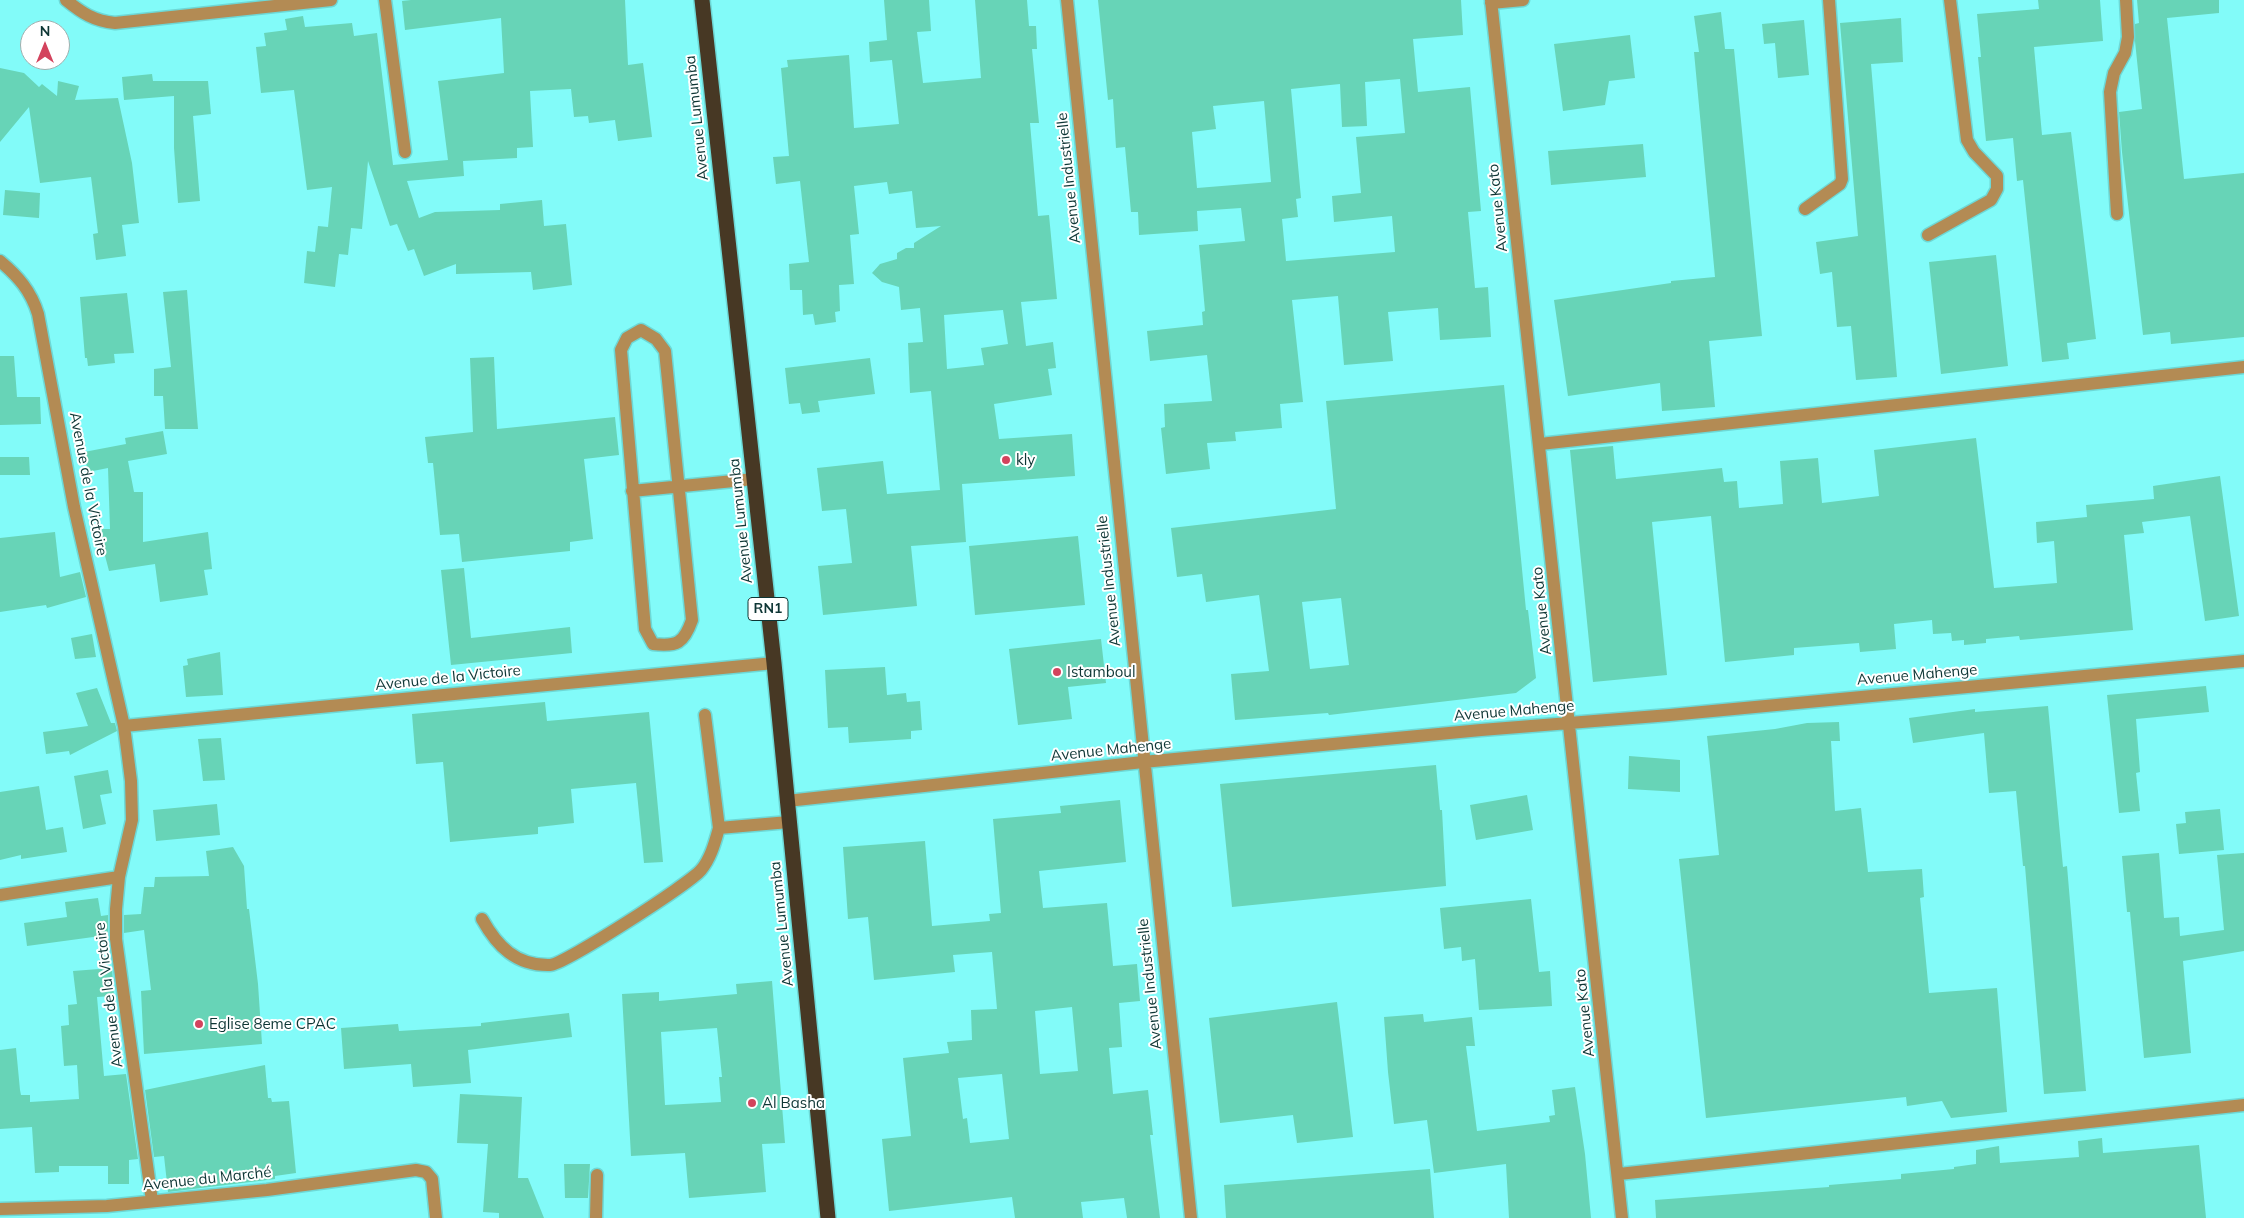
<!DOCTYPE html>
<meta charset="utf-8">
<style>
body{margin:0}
#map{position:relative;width:2244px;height:1218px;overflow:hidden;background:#82fbf9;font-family:Mulish,sans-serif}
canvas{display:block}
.north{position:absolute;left:20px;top:20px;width:50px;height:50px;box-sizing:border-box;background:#fff;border:1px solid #9fafae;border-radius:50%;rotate:0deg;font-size:14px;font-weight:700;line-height:20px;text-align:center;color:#0e3635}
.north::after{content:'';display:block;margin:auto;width:18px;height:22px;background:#d3435d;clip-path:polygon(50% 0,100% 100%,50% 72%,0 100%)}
</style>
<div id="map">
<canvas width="2244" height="1218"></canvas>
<div class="north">N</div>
</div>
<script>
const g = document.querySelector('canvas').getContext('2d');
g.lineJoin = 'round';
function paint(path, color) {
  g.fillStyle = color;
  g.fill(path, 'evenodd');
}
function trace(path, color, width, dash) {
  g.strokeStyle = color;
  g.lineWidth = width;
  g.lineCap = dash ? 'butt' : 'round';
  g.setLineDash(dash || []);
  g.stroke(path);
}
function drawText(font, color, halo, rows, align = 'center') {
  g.font = font + ' Mulish,sans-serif';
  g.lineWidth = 4;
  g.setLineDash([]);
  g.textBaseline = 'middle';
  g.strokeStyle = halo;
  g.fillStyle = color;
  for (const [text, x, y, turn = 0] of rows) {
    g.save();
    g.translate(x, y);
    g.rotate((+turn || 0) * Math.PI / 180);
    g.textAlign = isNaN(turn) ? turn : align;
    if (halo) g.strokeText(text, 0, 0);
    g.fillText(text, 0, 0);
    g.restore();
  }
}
const building = new Path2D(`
 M411 0H625L628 65 643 63 652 137 618 141 615 120 589 123 588 116 574 117 571 89 530 91 533 147 517 148V158L463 161 464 176 407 181 419 218 435 212 500 210V204L542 200 544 226 566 224 572 285 533 290 531 272 456 274V264L424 276 414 249 408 251 397 224 390 226 368 161 362 229 351 228 348 255 339 254 335 287 304 283 307 251 315 252 318 226 328 227 332 187 307 190 294 90 261 93 256 47 266 46 264 33 287 30 285 19 303 16 305 27 352 23 354 36 377 33 393 165 448 160 438 81 504 73 501 18 405 30 402 1Z
 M884 0H929L931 31 917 32 923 83 981 78 975 0H1027L1029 26H1036L1037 49H1032L1039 123H1030L1038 216 1049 215 1057 299 1021 302 1026 346 1053 342 1056 368 1048 369 1052 395 994 404 999 439 1072 434 1075 476 962 484 966 542 911 546 917 606 823 615 818 566 852 563 846 509 822 511 817 468 883 461 887 494 940 490 931 391 910 393 908 343 923 342 920 308 901 310 899 287 882 282 872 273 880 264 897 259V253L906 248H914V243L941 226 916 228 912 191 889 194 887 182 854 186 859 234 850 235 854 284 839 285 840 311 835 312 836 322 815 325 813 314 803 315 802 290H790L789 264 809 262 800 181 776 184 773 157 789 156 781 68 788 67 787 60 849 55 854 128 899 124 892 60 870 62 869 42 887 40ZM1003 310 1008 344 981 348 984 365 947 369 944 315Z
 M1098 0H1461L1463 35 1413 39 1418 92 1470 87 1481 211 1468 212 1475 288 1488 287 1491 337 1440 340 1438 308 1388 312 1393 361 1344 365 1338 296 1292 300 1303 402 1280 404 1282 428 1235 432 1236 441 1207 443 1210 469 1166 474 1161 428 1165 427 1164 404 1212 401 1207 355 1150 361 1147 331 1203 325 1202 312 1205 311 1199 245 1245 241 1241 208 1197 211 1198 231 1139 235 1138 212H1131L1125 147 1116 148 1113 99 1108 100ZM1400 79 1405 133 1356 137 1361 193 1332 196 1334 222 1392 216 1395 252 1286 261 1282 219 1298 217 1296 199 1301 198 1291 89 1340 84 1342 127 1367 126 1365 82ZM1264 101 1271 182 1197 188 1192 132 1216 129 1213 106Z
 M2038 0H2100L2103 41 2034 47 2042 135 2071 132 2096 339 2067 343 2069 359 2042 362 2023 180 2017 181 2013 138 1986 141 1978 57H1981L1977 14 2039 9Z
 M2137 0H2219V13L2167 18 2184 179 2244 173V337L2171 344 2170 332 2143 335 2122 152 2119 112 2142 109 2135 41V24L2139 23Z
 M1721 12 1725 49H1734L1762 336 1709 341 1715 407 1662 411 1660 383 1568 396 1554 300 1671 283V281L1715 277 1694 52H1699L1694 16Z
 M1901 18 1903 62 1871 64 1897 377 1856 380 1851 326 1837 327 1832 272 1820 274 1816 242 1858 236 1840 23Z
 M1804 20 1809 75 1778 78 1775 43 1764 44 1762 24Z
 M1630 35 1635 78 1609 81 1605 105 1563 111 1554 44Z
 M0 68 24 73 39 87 42 84 57 96 58 81 79 86 75 100 118 98 132 163 139 223 122 225 126 256 96 260 93 234 98 233 91 177 40 183 29 107 0 142Z
 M152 74 153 81H208L211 114 193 116 200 201 178 203 174 148V96L124 100 122 77Z
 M1643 144 1646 177 1551 185 1548 151Z
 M5 190 40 193 39 218 3 215Z
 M1996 255 2008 366 1941 374 1929 262Z
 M187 290 198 429H165L163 396H154V369L171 367 163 292Z
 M127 293 134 353 114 354 115 363 88 366 87 358H85L80 297Z
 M0 356H14L17 397H40L41 424 0 425Z
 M494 357 497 429 615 417 619 455 584 459 593 539 570 542V551L462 562 459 534 440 535 433 463H428L425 437 473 432 470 358Z
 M870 358 875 394 818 401 820 412 802 414 800 403 789 404 785 368Z
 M1504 385 1526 610H1528L1536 678 1516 693 1329 715 1328 713 1235 720 1231 674 1269 671 1259 595 1206 602 1202 574 1177 577 1171 528 1336 509 1326 401ZM1341 598 1349 665 1310 669 1302 602Z
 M163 431 167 454 128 461 134 492H143V542L208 532 212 569 204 570 208 595 160 602 155 564 109 571 98 529H110L108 468 88 472 84 452 126 444 125 438Z
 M1976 438 1994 588 2057 583 2054 541 2037 543 2036 522 2087 517 2086 505 2154 499 2153 486 2220 476 2239 616 2205 621 2190 516 2142 522 2144 533 2124 535 2133 630 2020 640 2019 636 1986 639V643L1964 645V640L1952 641 1951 633 1933 634 1932 620 1894 624 1896 649 1860 652 1859 643 1794 648V655L1725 662 1711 516 1652 522 1667 675 1593 682 1570 450 1613 446 1616 479 1722 468 1724 482 1737 481 1739 508 1783 504 1780 461 1818 458 1822 503 1879 496 1874 450Z
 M0 457H29L30 475H0Z
 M55 532 60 577 80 572 86 597 47 608 46 605 0 612V538Z
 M1078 536 1085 605 975 615 969 546Z
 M464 568 471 638 570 627 572 653 451 665 441 570Z
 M92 634 96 657 75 659 71 638Z
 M1101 639 1106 683 1068 687 1072 719 1018 725 1009 649Z
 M220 652 223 695 186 697 183 666 188 665 187 659Z
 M885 667 887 695 906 693 907 702 920 701 922 730 911 731V739L849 743 848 727 828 728 825 670Z
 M2206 686 2209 712 2136 719 2140 772 2136 773 2140 811 2119 813 2107 695Z
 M97 688 111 723H115L117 731 70 755 69 751 46 754 43 732 88 726 76 693Z
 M545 702 547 721 649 712 663 862 644 863 636 783 571 789 574 823 538 827V834L450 842 443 762 416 764 412 714Z
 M2048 706 2063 867 2067 866 2086 1091 2044 1094 2025 866H2023L2016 791 1989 793 1984 733 1913 743 1909 718 1975 709V712Z
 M1839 722 1840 741H1831L1835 811 1861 808 1868 872 1922 869 1924 897 1920 898 1929 993 1997 988 2007 1112 1951 1118 1942 1101 1907 1106 1906 1097 1706 1118 1679 859 1719 855 1707 736 1775 729 1807 723Z
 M221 738 225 780 203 781 198 739Z
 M1629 756 1680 760V792L1628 789Z
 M1436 765 1440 810H1442L1446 886 1232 907 1220 784Z
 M108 770 112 793 100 795 106 824 83 829 74 776Z
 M39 786 46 830 63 827 67 852 21 859V855L0 860V792Z
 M1527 795 1533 830 1476 840 1470 805Z
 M1120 800 1126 862 1039 871 1043 908 1107 903 1113 966 1137 964 1140 1001 1119 1003 1122 1047 1109 1048 1113 1094 1148 1090 1153 1135H1150L1160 1218H1127L1124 1198 1081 1202 1083 1218H1015L1012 1197 889 1211 882 1139 911 1136 903 1058 949 1053 947 1042 972 1040 971 1010 997 1009 992 952 953 955 955 972 874 980 868 917 848 919 843 847 925 841 932 926 990 921 989 914 1001 913 993 819 1061 813 1060 806ZM1072 1007 1078 1071 1040 1074 1035 1011ZM1002 1074 1009 1139 970 1143 967 1118 963 1119 958 1078Z
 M217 804 220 835 156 841 153 810Z
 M2220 809 2224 850 2179 854 2176 824 2186 823 2185 812Z
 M233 847 244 866 247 909H249L258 984 262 1044 144 1054 141 991 151 990 144 930 124 933V915L141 914 144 887H154L155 877 209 876 206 851Z
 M2159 853 2164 918 2179 917 2180 936 2224 930 2217 855 2244 853V951L2183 961 2191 1053 2144 1058 2130 912H2127L2122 856Z
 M98 898 101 916 108 915V935L27 946 24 923 67 917 65 902Z
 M1531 899 1539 972 1550 971 1552 1006 1479 1010 1475 959 1462 961 1461 947 1444 949 1440 908Z
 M112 968 114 996 97 997 104 1076 126 1074 138 1159 129 1160V1184H108V1166H59V1172L35 1173 32 1127 0 1129V1050L16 1048 20 1090 21 1095H30V1102L79 1099 77 1065 64 1066 61 1026 69 1025 68 1005 77 1004 73 971Z
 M772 981 785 1143 762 1144 766 1192 689 1198 685 1153 631 1156 622 994 659 992V1001L737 994 736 984ZM717 1028 722 1077H719L721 1102 665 1105 661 1032Z
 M1337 1002 1353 1137 1297 1143 1293 1115 1220 1123 1209 1018Z
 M569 1013 572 1037 468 1050 471 1083 413 1087 411 1064 344 1069 341 1028 398 1024 399 1031 481 1026V1023Z
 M1423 1014 1424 1022 1472 1017 1475 1046H1466L1477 1131 1550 1122 1549 1116 1555 1115 1552 1090 1575 1087 1585 1154 1591 1218H1509L1506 1164 1434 1173 1427 1120 1394 1124 1388 1072 1384 1017Z
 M265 1065 268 1098H271L272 1102 289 1101 296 1173 275 1176V1179L168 1192 164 1156 154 1157 145 1090Z
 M460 1094 522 1097 518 1178H528L544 1218H499V1213L483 1212 488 1144 457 1143Z
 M2102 1138 2103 1153 2199 1145 2206 1218H1656L1655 1200 1829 1187V1185L1901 1179V1174L1954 1169V1167L1976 1164V1150L1999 1146 2000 1163 2079 1157 2078 1141Z
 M564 1164H590L588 1198H565Z
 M1430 1169 1434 1218H1226L1224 1185Z`);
const minor = new Path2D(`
 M66 0C82 13 94 21 115 23L331 0
 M385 0 405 152
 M1067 0 1191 1218
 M1491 0 1622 1218
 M1491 3 1523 0
 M1805 209 1840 184 1842 179 1829 0
 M2117 214 2110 92 2114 73 2125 53 2128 37 2126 0
 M1928 235 1991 200 1997 189V176L1974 152 1967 140 1950 0
 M0 261C18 276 31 291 38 314L74 507 124 726 131 781 132 820 119 877 116 909V939L152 1201
 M641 330 656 339 665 351 692 620C684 643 677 647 653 644L645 629 621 350 627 338Z
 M1540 444 2244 367
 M632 491 754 479
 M705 715 719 828
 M124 726 774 663
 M787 801 1143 762 1481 730 1670 715 2244 661
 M0 895 119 877
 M482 919C497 946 516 966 550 965 565 964 689 884 701 870 711 858 715 842 719 828L789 822
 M1619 1174 2244 1105
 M0 1209 107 1206 267 1190 416 1170 426 1172 432 1179 436 1218
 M596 1218 597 1175`);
const highway = new Path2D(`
 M702 0 774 663 828 1218`);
const markers = [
 [1006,460,5,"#d3435d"],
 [1057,672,5,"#d3435d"],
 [199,1024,5,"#d3435d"],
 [752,1103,5,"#d3435d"]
];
const shields = [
 [768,609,40]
];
const shieldNames = [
 ["RN1",768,609]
];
const streetNames = [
 ["Avenue Lumumba",697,118,-96],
 ["Avenue Industrielle",1069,178,-96],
 ["Avenue Kato",1498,208,-96],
 ["Avenue de la Victoire",88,484,79],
 ["Avenue Lumumba",741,521,-96],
 ["Avenue Industrielle",1109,581,-96],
 ["Avenue Kato",1542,611,-96],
 ["Avenue Mahenge",1917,675,-5],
 ["Avenue de la Victoire",448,678,-6],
 ["Avenue Mahenge",1514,711,-5],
 ["Avenue Mahenge",1111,750,-6],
 ["Avenue Lumumba",782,924,-96],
 ["Avenue Industrielle",1150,984,-96],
 ["Avenue de la Victoire",109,995,-97],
 ["Avenue Kato",1585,1013,-96],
 ["Avenue du Marché",207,1179,-6]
];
const poiNames = [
 ["kly",1016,460],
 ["Istamboul",1067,672],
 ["Eglise 8eme CPAC",209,1024],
 ["Al Basha",762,1103]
];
paint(building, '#67d4b7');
trace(minor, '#6dd8d6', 15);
trace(highway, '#6dd8d6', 18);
trace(minor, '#b38b54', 12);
trace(highway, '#473824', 15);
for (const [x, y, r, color] of markers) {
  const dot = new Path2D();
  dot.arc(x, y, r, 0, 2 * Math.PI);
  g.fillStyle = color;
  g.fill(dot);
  trace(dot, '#fff', 2);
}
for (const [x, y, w] of shields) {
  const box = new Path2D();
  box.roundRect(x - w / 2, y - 11.5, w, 23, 4);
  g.fillStyle = '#fff';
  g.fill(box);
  trace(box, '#0e3635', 1);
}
drawText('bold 14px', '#0e3635', null, shieldNames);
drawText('15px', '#0e3635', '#fff', streetNames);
drawText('15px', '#0e3635', '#fff', poiNames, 'left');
</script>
